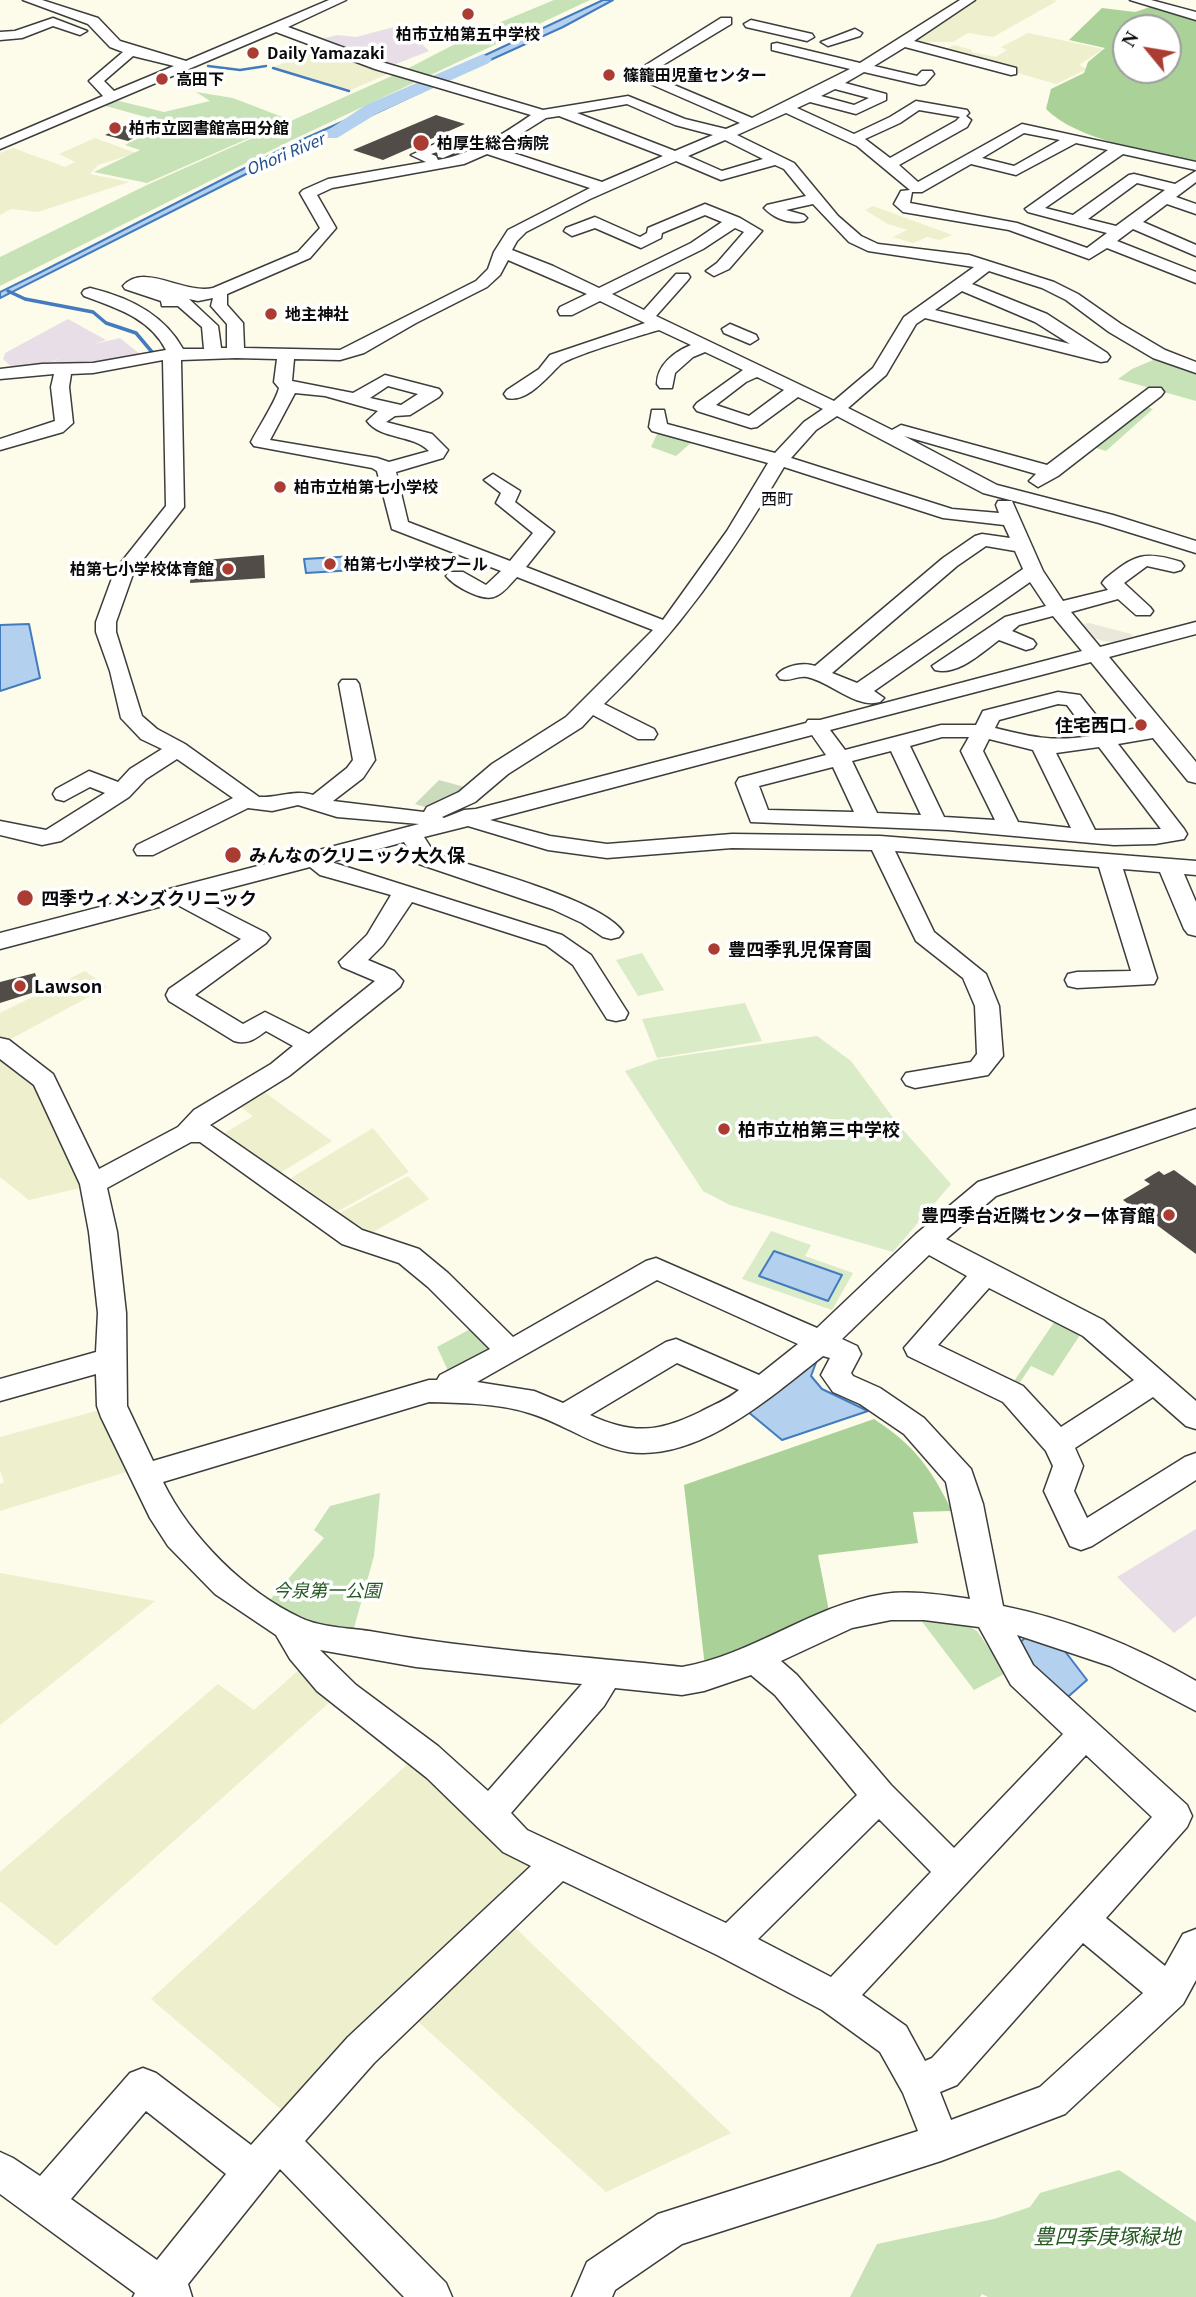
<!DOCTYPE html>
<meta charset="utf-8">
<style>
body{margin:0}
#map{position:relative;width:1196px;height:2297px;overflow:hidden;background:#fdfbe9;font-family:Georgia,serif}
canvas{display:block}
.north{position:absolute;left:1112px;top:14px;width:70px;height:70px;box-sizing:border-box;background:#fff;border:2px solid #9d9d9d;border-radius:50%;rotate:300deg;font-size:19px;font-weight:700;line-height:28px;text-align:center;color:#0a0a0a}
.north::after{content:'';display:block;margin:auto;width:24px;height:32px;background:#aa3c32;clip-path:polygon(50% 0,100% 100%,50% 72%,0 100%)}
</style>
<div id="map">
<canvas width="1196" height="2297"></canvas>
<div class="north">N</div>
</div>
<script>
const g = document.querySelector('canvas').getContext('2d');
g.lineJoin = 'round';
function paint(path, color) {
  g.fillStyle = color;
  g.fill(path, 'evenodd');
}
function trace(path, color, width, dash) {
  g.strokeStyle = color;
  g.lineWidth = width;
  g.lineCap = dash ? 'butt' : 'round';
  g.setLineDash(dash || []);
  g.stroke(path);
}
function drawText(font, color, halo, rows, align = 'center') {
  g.font = font + ' Georgia,"Noto Sans JP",serif';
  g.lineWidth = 7;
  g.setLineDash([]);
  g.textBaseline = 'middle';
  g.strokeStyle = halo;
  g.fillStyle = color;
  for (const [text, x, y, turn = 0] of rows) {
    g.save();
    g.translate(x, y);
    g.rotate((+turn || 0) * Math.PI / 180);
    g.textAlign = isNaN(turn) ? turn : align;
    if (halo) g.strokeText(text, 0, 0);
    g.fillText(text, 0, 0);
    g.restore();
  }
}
const industrial = new Path2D(`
 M394 27 418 40 429 51 391 66 318 40 337 35 356 37Z
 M68 319 106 340 94 344 120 338 140 354 110 363 49 364 62 357 47 364 13 368 3 359 5 353Z
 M1196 1529V1616L1174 1633 1117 1577Z`);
const farmland = new Path2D(`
 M977 0H1052L1057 1 993 37 968 33 953 42H913Z
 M1028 33 1103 49 1079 65 1087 69 1056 84 942 51 954 45 972 50 971 52 996 57 1007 50 1001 47Z
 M326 48 392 72 351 90 273 67Z
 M95 138 136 153 98 165 90 174 129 182 38 212 11 209 0 215V153L13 148 65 167 75 162 59 154Z
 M873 206 952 235 939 240 927 237 913 243 893 237 907 230 888 224 865 210Z
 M85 971 107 987 7 1041 0 1036V1013Z
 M0 1055 24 1071 47 1100 84 1187 29 1200 0 1177Z
 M260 1089 332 1141 280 1173 223 1134 253 1116 236 1104Z
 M373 1128 409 1172 338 1211 291 1178Z
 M408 1176 429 1199 370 1234 340 1213Z
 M100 1410 126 1472 0 1511V1484L4 1482 0 1470V1437Z
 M0 1573 155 1601 0 1725Z
 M301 1668 333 1699 56 1946 0 1901V1872L218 1684 254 1710Z
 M411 1761 542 1872 291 2118 151 1999Z
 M510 1923 731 2133 606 2192 413 2017Z`);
const green = new Path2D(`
 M554 0H590L288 142 0 286V257L149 184 403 71 484 29Z
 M196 92 233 98 290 120 147 183 94 172 140 150 125 145 168 123 102 105 115 100 164 112 210 101Z
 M1158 358 1196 372V401L1118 379 1132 369Z
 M1142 405 1153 409 1106 451 1090 446Z
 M658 432 693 441 676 456 651 447Z
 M1057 1318 1082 1332 1053 1376 1031 1366 1016 1388 1012 1384Z
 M476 1326 496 1345 451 1377 437 1347Z
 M380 1493 374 1556 352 1635 302 1619 268 1602 324 1538 314 1530 330 1506Z
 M920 1619 968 1626 977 1631 1006 1673 974 1690Z
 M1119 2170 1196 2222V2297H988L982 2294 980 2297H850L877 2244 994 2219 1030 2207 1040 2193Z`);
const forest = new Path2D(`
 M1153 6 1196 19V163C1154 153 1076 140 1046 109L1051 89 1084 73 1088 62 1105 48 1069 40 1102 8 1135 12ZM1126 28H1168V70H1126Z
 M874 1419C915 1446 930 1467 952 1511L913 1512 918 1543 818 1555 829 1611 705 1667 684 1485Z`);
const cemetery = new Path2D(`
 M439 780 468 788 428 808 415 804Z`);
const pitch = new Path2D(`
 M642 953 664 990 638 996 616 960Z
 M745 1003 762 1041 657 1058 642 1019Z
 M817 1036 851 1061 897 1123 951 1184 893 1252 730 1205 703 1191 625 1071 659 1059Z
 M771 1231 811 1245 805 1256 853 1273 832 1310 742 1279Z`);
const plaza = new Path2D(`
 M1089 623 1131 634 1133 636 1115 642 1103 641 1094 638 1083 624Z`);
const water = new Path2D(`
 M603 0H613L563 27 444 81 434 79Z
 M427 84 434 86 252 171 0 298V292L39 273 290 145Z
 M355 556V570L306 573 304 559Z
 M29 624 40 678 0 691V625Z
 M774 1251 842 1275 828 1301 759 1276Z
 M817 1360 811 1376 822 1389 868 1411 782 1440 747 1411Z
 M1028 1635 1064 1650 1087 1680 1061 1703 1013 1649Z`);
const streamFar1 = new Path2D(`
 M208 66 240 70 266 66
 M273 68 349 91`);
const stream = new Path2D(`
 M8 291 25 299 93 312 106 323 136 333 152 352`);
const river = new Path2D(`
 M483 54 492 59 489 63 378 113 337 138H325L322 134 366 105Z`);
const building = new Path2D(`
 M436 115 465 124 383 160 353 150Z
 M129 124 151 129 128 141 105 135Z
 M264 555 265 578 190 583 192 561Z
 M35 973 41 990 0 1003V982Z
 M1174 1170 1196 1186V1254L1123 1200 1150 1184 1144 1180 1159 1171 1164 1175Z`);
const minor = new Path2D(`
 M23 0H42L98 18 120 41 186 61 329 0H346L288 27 385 63 543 110 628 96 685 119 726 129 740 123 630 75 721 18H731V24L648 74 752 118 850 69 772 50V44L777 43 860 63 960 0H975L914 41 1016 68V74L1011 75 905 47 874 66 917 76 922 71H932L934 74 925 84 920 85 864 72 845 83 886 94V100L856 114 810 102 797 108 854 134 890 117 916 101 967 110 969 113 966 116 971 120 967 127 899 165 918 182 1022 124 1196 162V170L1123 154 1045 208 1073 215 1129 175 1134 174 1175 184 1196 171V182L1176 197 1196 204V214L1167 204 1143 222 1196 245V256L1133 229 1117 241 1196 272V283L1107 248 1089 259 1009 230 903 212 894 204 901 191 910 190 857 146 786 113 737 135 794 163 838 216 861 236 878 244 969 255 1054 282 1078 294 1121 324 1165 350 1196 362V373L1153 358 1109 332 1066 300 1042 288 989 271 972 284 1047 314 1107 353 1110 357 1107 361 1101 362 925 318 916 324 886 375 848 408 892 430 901 425 1047 465 1149 388H1161L1164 392 1161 396 1058 476 1038 487 1029 481 1036 474 904 436 997 485 1113 515 1196 541V553L1099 523 983 493 837 416 816 430 791 458 952 509 999 513 996 505 998 501H1012L1043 571 1063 601 1108 590 1102 583 1105 579C1134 555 1144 550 1181 562L1184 566 1181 570 1174 572 1147 566 1124 583 1150 607 1153 611 1150 615H1136L1118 599 1071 612 1100 647 1196 622V634L1109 657 1196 762V783L1188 781 1153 738 1118 744 1184 829 1187 834 1184 839 1155 844 1114 845 948 830 751 822 736 783 739 778 826 755 812 735 490 820 550 836 607 844 732 834 880 836 1196 861V875L1184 874 1196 902V936L1188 934 1184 929 1160 872 1123 869 1157 978 1154 984 1077 988 1068 986 1065 980 1068 974 1077 972 1131 971 1099 867 895 851 934 932 986 974 999 1006 1003 1056 988 1075 915 1088 906 1085 902 1079 906 1073 971 1062 977 1054 975 1006 963 978 916 941 872 850 732 848 607 858 548 850 468 826 424 837 435 854C475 867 602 900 623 932L619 937 611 939 603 937 582 923 552 909 419 864 404 842 331 862 562 935 591 955 628 1013 625 1019 616 1021 607 1019 573 965 546 945 412 902 383 945 368 960 394 971 403 981 400 987 289 1076 210 1125 362 1230 419 1249 448 1273 513 1337 646 1261 656 1258 817 1328 916 1234 978 1182 1196 1109V1127L996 1196 946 1239 1103 1320 1196 1401V1429L1186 1426 1153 1397 1075 1448 1083 1466 1074 1491 1087 1518 1185 1457 1196 1453V1480L1092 1546 1081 1550 1070 1546 1044 1491 1053 1466 1046 1451 1003 1402 908 1356 904 1348 967 1276 929 1255 842 1339 857 1346 861 1354 851 1373 853 1376 880 1388 924 1418 971 1469 983 1504 1003 1606C1072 1620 1135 1646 1196 1681V1711L1110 1666 1017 1635 1033 1665 1187 1805 1192 1816 1187 1827 1106 1918 1165 1966 1183 1934 1196 1929V1980L1183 2004 1065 2114 941 2161 682 2244 615 2290 612 2297H572L587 2262 658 2214 918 2131 903 2093 880 2052 822 2010 717 1955 563 1881 374 2063 305 2141 446 2283 452 2297H404L280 2169 188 2284 192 2297H133L135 2293 0 2194V2152L13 2158 40 2176 130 2073 143 2068 156 2073 251 2145 348 2037 531 1866 503 1852 427 1778 317 1691 290 1659 276 1635 215 1594 168 1546 150 1518 101 1417 97 1406 96 1374 0 1401V1379L96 1352 98 1313 89 1232 80 1184 34 1085 0 1059V1038L9 1040 53 1074 99 1169 178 1127 194 1110 271 1064 293 1046 266 1031C255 1039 248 1045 234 1041L169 1001 166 995 169 989 241 939 174 903 0 949V933L419 824 337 817 298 805 272 811 248 808 153 855H137L134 850 137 845 233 798 177 759 146 779 129 797 61 841 42 845 0 835V821L46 830 105 793 90 787 64 801 56 799 53 794 56 789 89 771 118 782 130 769 162 749 141 739 121 718 110 671 96 632V622L115 570 166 506 163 360 93 373 71 374 69 387 73 423 63 432 0 450V439L55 421 51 387 54 374 0 379V369L42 364 93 363 166 350C150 318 116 308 84 296L82 293 84 290 90 288C128 297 164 314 183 349H204L202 327 178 306H162L161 301 125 289 123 286C145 262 183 295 213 288L298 252 320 228 300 193 303 190 328 179 426 162 411 155 454 135 475 144 443 158 438 157 437 152 431 154 436 156 438 160C472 154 502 135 531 115L375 69 276 32 0 149V140L103 96 89 81 123 52 110 47 88 24ZM133 56 174 66 114 91 104 81ZM835 89 869 98 854 105 821 96ZM627 104 675 125 713 135 675 151 577 113ZM919 110 960 117 956 121 890 158 865 139 900 123ZM559 116 663 156 602 182 498 148 546 118ZM1024 133 1060 140 1014 166 982 158ZM725 140 763 159 722 171 688 156ZM1076 143 1108 150 1025 209 1028 212 1107 233 1087 248 1017 223 910 203 912 192H922L971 164 1016 175ZM487 154 590 188 508 230 494 252 488 269 476 281 340 350 244 348 243 323 227 305V294L310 258 336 228 317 195 332 188 464 164ZM676 161 721 180 775 165 784 169 806 196 767 205 764 208C775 219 789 224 804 221L807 218 804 215 786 210 813 204 849 242 868 251 974 267 904 317 873 368 834 401 656 316 688 280 690 277 688 274H676L644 310 612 294 703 249 735 228 744 232 717 263 706 271 714 276 729 269 762 231 740 218 705 204 648 228 647 233 640 237 595 217 566 228 564 231 572 236 595 228 641 248 661 238 662 233 705 215 722 222 691 243 599 288 553 266 512 250 517 241 526 232 590 199ZM1137 183 1165 190 1116 226 1088 219ZM508 260 587 294 560 307 558 311 560 315H572L600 301 645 323 550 355 539 369 507 390 504 394 507 398C527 403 547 377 560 365 570 356 642 335 659 330L691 345C674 352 657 365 657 384L660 388H672L675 373 693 357 705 352 743 370 697 403 694 407 697 411 751 428 757 427 798 397 823 409 804 422 775 453 667 424 664 410H652L649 427 652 431 768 463 727 531 663 620 526 567 554 532 515 502 520 491 493 474 484 480 501 493 496 503 533 533 510 561 408 522 396 472 443 458 448 450 432 434 386 422 395 416 410 415 439 397 442 393 439 389 385 375 353 393 292 381 294 359 340 360 364 353 416 323 487 287 500 275ZM962 291 1035 322 1070 344 935 310ZM213 298 211 306 227 324V348H221L218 326 189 299 198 301ZM236 358 277 359 274 382 279 388C276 401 258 428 251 442L254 446 372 468 377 471 392 529 501 571 486 585 463 572H449L446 576C454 586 484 603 496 596 504 593 511 583 517 577L653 630 566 717 492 764 459 792 427 807 424 812 333 801 363 778 375 760 359 684 356 680H342L339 684 353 760 347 768 313 795C295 789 278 798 259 797L185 744 157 729 142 716 116 632V622L134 571 184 507 181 360ZM757 377 784 390 749 416 716 405 746 382ZM388 386 418 394 401 405 370 398ZM295 393 325 396 378 411 367 421C381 440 412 434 429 451L389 462 377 458 270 440ZM784 467 943 518 1004 525 1010 538 982 534 975 536 943 558 815 666C804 662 785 665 777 675L780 679C790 682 798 675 807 677 831 682 856 709 880 702L884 698 874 691 1030 582 1046 606 1005 617 932 666 935 670C958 676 981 653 999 640L1026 650 1033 648 1036 644 1033 640 1012 631 1019 625 1053 616 1082 651 820 720H808L806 723 476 809 464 810 444 818 442 817 475 802 508 774 582 727 593 715 638 739H654L657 734 654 729 604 704C679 632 731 556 784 467ZM986 546 1015 551 1023 569 857 683 832 673 957 566ZM1091 662 1144 727 1110 733 1080 695 1058 692 983 711 976 725H941L845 750 830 730ZM1058 704 1067 705 1090 736C1053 742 1031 737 995 728L999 720ZM942 737H969L961 751 995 820 944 817 910 746ZM989 739 1033 750 1071 828 1018 822 983 751ZM1099 747 1161 829 1095 830 1056 753ZM891 751 921 815 877 813 852 761ZM833 767 854 812 768 810 759 786ZM310 867 320 875 391 895 367 935 339 962 342 967 375 981 309 1034 265 1012 243 1024 195 995 266 943 270 938 266 933 195 897ZM191 1142H200L342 1244 399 1263 428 1287 490 1349 440 1375 437 1380H429L153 1461 127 1406 126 1313 117 1232 107 1188ZM657 1280 798 1344 759 1375 676 1339 666 1342 563 1403 534 1391 477 1382ZM989 1288 1083 1336 1134 1380 1061 1427 1023 1386 938 1345ZM823 1356 830 1358 821 1375 833 1392 860 1404 904 1434 946 1482 970 1599C942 1595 912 1590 884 1594 812 1605 753 1655 682 1667 580 1656 476 1650 375 1632 352 1628 322 1628 301 1618 245 1592 190 1537 163 1482L429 1402C461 1403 498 1403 529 1413 563 1423 592 1446 628 1452 699 1462 772 1396 823 1356ZM677 1363 739 1390C727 1400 713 1405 700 1412 659 1432 633 1435 590 1415ZM891 1620H924L979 1627 1011 1685 1063 1734 954 1848 891 1785 797 1675 781 1661 852 1628ZM320 1650 416 1667 582 1684 488 1791 438 1746 356 1685ZM751 1675 775 1695 857 1795 726 1923 527 1830 511 1813 604 1706 615 1688 682 1695 704 1691ZM1086 1755 1152 1817 932 2058 925 2061 906 2026 862 1995ZM879 1819 931 1872 831 1977 758 1939ZM1083 1943 1143 1993 1040 2087 951 2120 940 2092 957 2085ZM146 2111 226 2174 157 2260 71 2199Z
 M1130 0H1151L1196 12V20Z
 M53 18 87 31 80 35 53 26 22 38 0 40V32L15 31Z
 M751 20 812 34 814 37 807 41 746 27 744 24Z
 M855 29 862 33 860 36 828 46 821 42Z
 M730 324 756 335 758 339 750 344 724 333 722 329Z`);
const markers = [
 [468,14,7,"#aa3c32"],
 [253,53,7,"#aa3c32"],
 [609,75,7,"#aa3c32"],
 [162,79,7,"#aa3c32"],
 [115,128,7,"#aa3c32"],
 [421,143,9,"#aa3c32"],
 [271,314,7,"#aa3c32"],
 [280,487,7,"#aa3c32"],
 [330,564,7,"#aa3c32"],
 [228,569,7,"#aa3c32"],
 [1141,725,7,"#aa3c32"],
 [233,855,9,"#aa3c32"],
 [25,898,9,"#aa3c32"],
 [714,949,7,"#aa3c32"],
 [20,986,7,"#aa3c32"],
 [724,1129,7,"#aa3c32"],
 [1169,1215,7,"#aa3c32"]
];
const farPoinames = [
 ["柏市立柏第五中学校",468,34,"center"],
 ["Daily Yamazaki",267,53],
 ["篠籠田児童センター",623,75],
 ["高田下",176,79],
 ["柏市立図書館高田分館",129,128],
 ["柏厚生総合病院",437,143],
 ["地主神社",285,314],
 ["柏市立柏第七小学校",294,487],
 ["柏第七小学校プール",344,564],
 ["柏第七小学校体育館",214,569,"right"]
];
const farWaternames = [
 ["Ohori River",285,154,-23]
];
const farNeighbourhoodnames = [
 ["西町",777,499]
];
const poiNames = [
 ["住宅西口",1127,725,"right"],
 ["みんなのクリニック大久保",249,855],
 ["四季ウィメンズクリニック",41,898],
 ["豊四季乳児保育園",728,949],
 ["Lawson",34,986],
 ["柏市立柏第三中学校",738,1129],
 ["豊四季台近隣センター体育館",1155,1215,"right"]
];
const parkNames = [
 ["今泉第一公園",327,1590]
];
const nearParknames = [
 ["豊四季庚塚緑地",1107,2236]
];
paint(industrial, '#e8dee8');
paint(farmland, '#eeefcc');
paint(green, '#c7e2b7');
paint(forest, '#aad198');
paint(cemetery, '#cddbbd');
paint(pitch, '#daebc8');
paint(plaza, '#eae8da');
paint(water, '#b3d0ef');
trace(water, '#427bbe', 2);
trace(streamFar1, '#427bbe', 2.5);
trace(stream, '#427bbe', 3.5);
paint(river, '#b3d0ef');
paint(building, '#514c47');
trace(minor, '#3d3d3d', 3);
paint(minor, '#fff');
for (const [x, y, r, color] of markers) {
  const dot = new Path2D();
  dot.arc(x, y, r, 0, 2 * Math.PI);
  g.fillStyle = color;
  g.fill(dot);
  trace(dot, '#fff', 2.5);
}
drawText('bold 16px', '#0a0a0a', '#fff', farPoinames, 'left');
drawText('italic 16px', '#224f8d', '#fff', farWaternames);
drawText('16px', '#0a0a0a', '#fff', farNeighbourhoodnames);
drawText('bold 18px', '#0a0a0a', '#fff', poiNames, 'left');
drawText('italic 18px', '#265922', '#fff', parkNames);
drawText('italic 21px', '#265922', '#fff', nearParknames);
</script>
